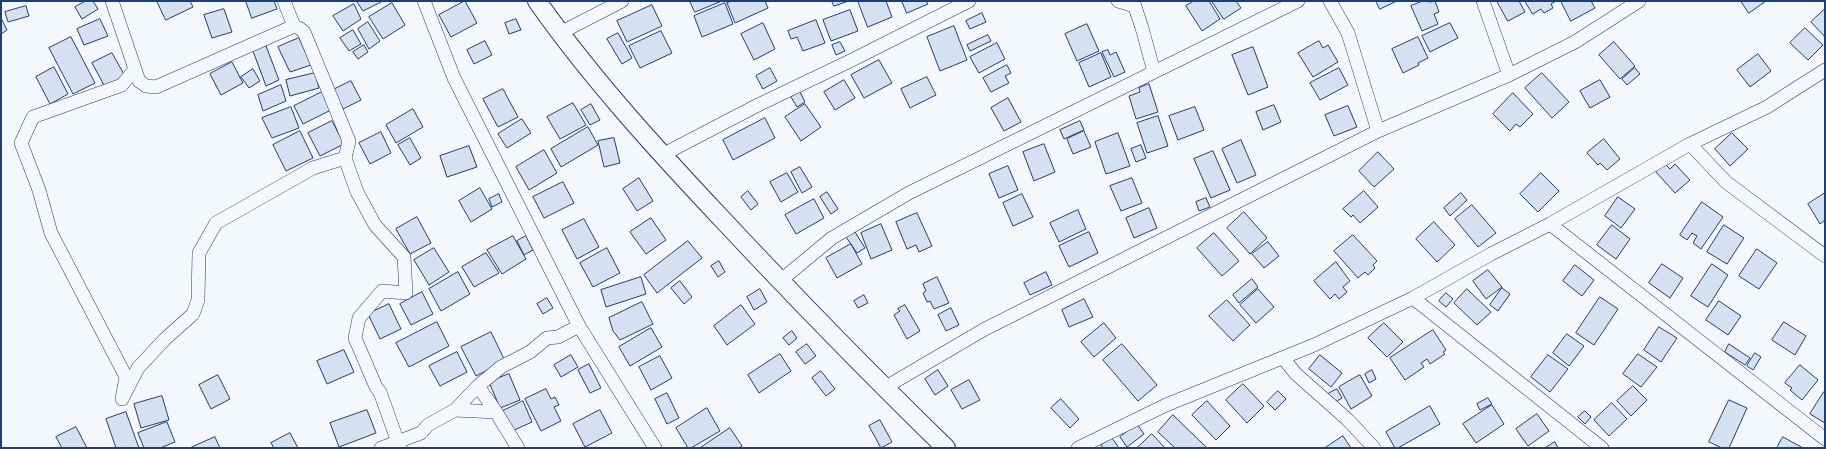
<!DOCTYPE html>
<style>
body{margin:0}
#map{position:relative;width:1826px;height:449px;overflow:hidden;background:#f4f7fb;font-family:Quicksand,sans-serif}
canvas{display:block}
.frame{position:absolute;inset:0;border:2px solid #1d3f73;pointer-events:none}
</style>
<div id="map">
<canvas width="1826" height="449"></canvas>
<div class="frame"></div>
</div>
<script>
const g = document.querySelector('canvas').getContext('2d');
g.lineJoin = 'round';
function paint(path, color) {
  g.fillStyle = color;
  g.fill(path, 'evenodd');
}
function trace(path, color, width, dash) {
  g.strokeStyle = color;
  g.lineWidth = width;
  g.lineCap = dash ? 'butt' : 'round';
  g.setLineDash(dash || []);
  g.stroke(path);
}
const building = new Path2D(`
 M86 1H93L98 9 82 19 75 7Z
 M157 1H190L193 7 166 20Z
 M246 1H274L277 9 252 18Z
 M358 1H383L363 11 357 2Z
 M465 1 477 23 451 37 439 15Z
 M690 1H722L695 12Z
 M733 1H765L768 8 735 23 727 3Z
 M832 1H845L846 2 834 6Z
 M858 1H886L892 17 868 27Z
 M902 1H926L928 4 907 13Z
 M1194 1H1209L1220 19 1202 31 1186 6Z
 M1212 1H1236L1241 8 1224 19Z
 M1376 1H1397L1380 9Z
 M1423 1 1431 2 1435 1 1439 12 1434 14 1438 24 1422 31 1411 6Z
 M1497 1H1519L1525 12 1508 21Z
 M1525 1H1556L1551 4 1553 8 1544 13 1541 9 1533 14Z
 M1561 1H1591L1595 8 1571 21Z
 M1741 1H1766L1749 13Z
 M392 3 405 25 383 39 369 17Z
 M725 3 733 24 702 37 694 16Z
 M354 4 361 19 343 31 333 16Z
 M652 5 662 26 627 42 617 21Z
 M26 6 29 16 8 22 5 12Z
 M224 9 232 32 212 38 204 15Z
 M1825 9V37L1811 22Z
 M850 10 858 31 831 41 823 20Z
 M982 13 986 22 970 29 966 21Z
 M1 18 7 30 1 34Z
 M100 19 108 36 84 45 77 29Z
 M516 19 521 30 509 34 505 23Z
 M816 20 825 43 803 51 797 37 791 39 788 31Z
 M368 22 380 41 369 49 358 29Z
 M763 23 775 49 754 60 741 34Z
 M1450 23 1458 38 1430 52 1422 36Z
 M1087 24 1099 51 1077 61 1065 34Z
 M954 26 967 60 940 71 927 37Z
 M1805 28 1823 45 1808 60 1790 43Z
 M353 30 361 44 349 51 340 38Z
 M661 31 672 53 640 68 629 46Z
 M618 33 632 58 622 64 607 39Z
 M988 35 991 41 970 51 967 45Z
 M71 37 95 83 73 94 49 48Z
 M1418 37 1428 58 1418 63 1419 65 1403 73 1392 49Z
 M299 38 311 65 290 72 278 47Z
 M485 41 492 55 474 64 467 50Z
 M1319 41 1323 48 1328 45 1338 62 1313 77 1298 53Z
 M840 42 845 51 836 55 832 45Z
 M1614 42 1635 66 1620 79 1599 55Z
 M997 43 1005 59 979 73 970 57Z
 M364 45 368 52 358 59 353 52Z
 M266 46 279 80 266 86 253 51Z
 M1253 47 1268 87 1248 95 1232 55Z
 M1108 50 1110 55 1116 52 1125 72 1114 77 1102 52Z
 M112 53 125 76 105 87 92 63Z
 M1101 53 1111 77 1089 87 1079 63Z
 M1758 54 1771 71 1750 87 1737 70Z
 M879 60 892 83 864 98 851 75Z
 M232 62 243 83 221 95 210 74Z
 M1007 65 1011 73 1005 76 1009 83 991 92 983 78Z
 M54 67 68 94 50 104 36 77Z
 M770 68 777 81 763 89 756 76Z
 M1339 68 1348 85 1320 100 1310 83Z
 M1635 68 1640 74 1627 85 1622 79Z
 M253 69 260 81 249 88 241 77Z
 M315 73 319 88 290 96 286 80Z
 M1542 73 1569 102 1552 118 1525 88Z
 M927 77 936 95 910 108 901 89Z
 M844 80 855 98 835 110 824 92Z
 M1600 80 1610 97 1590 108 1580 91Z
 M351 81 361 100 343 109 333 90Z
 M1149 84 1158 112 1136 119 1129 96 1140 92 1139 88Z
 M281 85 286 101 263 111 258 95Z
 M503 89 518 117 498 127 483 99Z
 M322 92 331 110 303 124 294 106Z
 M800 92 805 102 797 107 791 97Z
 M1513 93 1533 114 1520 127 1516 124 1510 131 1493 114Z
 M1008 98 1021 122 1004 131 991 108Z
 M573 103 586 125 560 139 547 117Z
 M591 104 600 120 590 125 581 110Z
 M805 104 821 127 801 141 785 117Z
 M1274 105 1281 122 1263 130 1256 112Z
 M1348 106 1357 127 1334 136 1325 115Z
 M291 107 299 128 272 138 262 118Z
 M1195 107 1204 130 1178 140 1169 116Z
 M413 109 423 127 396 143 386 125Z
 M1158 116 1168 146 1147 153 1137 123Z
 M765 118 775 138 733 160 723 140Z
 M522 119 531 133 507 148 498 134Z
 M332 121 344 144 320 156 308 133Z
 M1080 121 1084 130 1064 139 1060 130Z
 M588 127 598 145 561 167 551 149Z
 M300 131 313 158 286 171 273 145Z
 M1084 131 1091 147 1073 154 1067 139Z
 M381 132 391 153 370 164 359 143Z
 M1118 133 1130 166 1106 174 1095 142Z
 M1732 133 1748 149 1730 166 1715 149Z
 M410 138 421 158 410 165 398 145Z
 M614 138 620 163 604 167 598 141Z
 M1604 139 1620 159 1607 170 1600 163 1598 165 1587 153Z
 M1241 140 1256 175 1237 183 1222 149Z
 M1044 144 1055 172 1034 181 1023 152Z
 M1141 145 1146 158 1136 162 1131 149Z
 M469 146 477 167 447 177 440 156Z
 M544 150 557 173 529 190 516 167Z
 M1213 151 1230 190 1211 198 1194 159Z
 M1378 152 1394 169 1374 187 1359 171Z
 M1665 164 1670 169 1675 164 1690 180 1675 193 1656 172Z
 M1008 166 1018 190 999 198 989 174Z
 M800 167 812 187 802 193 791 172Z
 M787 173 798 192 781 202 770 182Z
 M1541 173 1559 191 1538 212 1520 194Z
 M639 178 653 201 637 211 623 189Z
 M1132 178 1142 203 1121 211 1110 186Z
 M563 182 574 203 544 218 533 197Z
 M480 188 492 209 471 222 459 201Z
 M748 191 758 204 751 210 741 197Z
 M1364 191 1378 207 1360 223 1353 215 1351 217 1343 209Z
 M827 192 838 209 831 214 820 197Z
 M1461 193 1467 200 1450 216 1444 208Z
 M1825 193V220L1820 224 1808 204Z
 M499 194 502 202 492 207 489 199Z
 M1022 194 1033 217 1013 226 1003 203Z
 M1618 197 1635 209 1621 228 1605 216Z
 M1206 198 1210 207 1199 211 1196 202Z
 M814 199 824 218 796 234 785 215Z
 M1702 202 1723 217 1701 249 1693 243 1697 236 1692 233 1687 240 1680 235Z
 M1472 205 1496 233 1478 247 1455 219Z
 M1149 208 1157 228 1134 238 1126 218Z
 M1078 210 1086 229 1059 242 1050 223Z
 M1244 212 1267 238 1250 254 1227 228Z
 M917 213 932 246 919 252 916 245 907 249 896 222Z
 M417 217 431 243 410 254 396 229Z
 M651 218 666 240 646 254 630 232Z
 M584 219 599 247 577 259 562 230Z
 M1434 222 1455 245 1437 262 1416 239Z
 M881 224 892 250 871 259 861 233Z
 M1612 225 1630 239 1616 259 1597 245Z
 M1724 225 1744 238 1727 264 1707 252Z
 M855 232 865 248 857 253 846 237Z
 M1089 232 1098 253 1069 267 1059 246Z
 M1214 233 1239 261 1222 276 1197 248Z
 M1353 235 1377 261 1373 265 1375 268 1368 275 1365 272 1358 278 1334 251Z
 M513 236 526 259 502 274 487 250Z
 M526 236 533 250 524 255 517 241Z
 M688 241 702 258 657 293 644 275Z
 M1268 242 1279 256 1264 268 1252 254Z
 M851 244 862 264 837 278 826 258Z
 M434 248 449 272 429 285 414 260Z
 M607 248 620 273 593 287 580 263Z
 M1757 249 1777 263 1759 289 1739 276Z
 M486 253 499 273 474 287 462 267Z
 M719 261 725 272 718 277 711 266Z
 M1336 262 1350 281 1343 287 1347 292 1339 299 1335 294 1330 299 1314 281Z
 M1662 264 1683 278 1670 298 1649 283Z
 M1712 264 1728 275 1708 307 1691 296Z
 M1575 265 1594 280 1582 296 1563 281Z
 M1488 270 1502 287 1486 299 1473 281Z
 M458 272 470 294 441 311 429 289Z
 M1046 272 1052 285 1030 295 1024 283Z
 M641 277 646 294 606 307 601 290Z
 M937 277 949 303 934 309 930 301 927 302 923 293 926 291 923 284Z
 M1252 279 1258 287 1239 303 1233 295Z
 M680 281 692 297 684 304 671 288Z
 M1502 288 1510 294 1498 311 1490 305Z
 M760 289 767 302 754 310 747 297Z
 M1258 289 1274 307 1256 323 1240 305Z
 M1467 289 1491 312 1477 325 1454 303Z
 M422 292 433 314 411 325 400 304Z
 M1446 293 1453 299 1446 307 1439 301Z
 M864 295 868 303 858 308 854 301Z
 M1600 297 1618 309 1594 345 1576 333Z
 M547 298 553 308 543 314 537 304Z
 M1084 299 1093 317 1069 327 1062 310Z
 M1227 300 1250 325 1233 341 1209 316Z
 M1719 301 1741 316 1728 335 1706 320Z
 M642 302 653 324 620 340 613 331 609 318Z
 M389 304 401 329 380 339 368 314Z
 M741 305 755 324 727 345 714 326Z
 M905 305 920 331 907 339 894 315 900 311 898 309Z
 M951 308 959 325 946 331 938 315Z
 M437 322 449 346 409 367 396 343Z
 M1784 322 1806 336 1795 355 1772 340Z
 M1104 323 1116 338 1094 357 1081 342Z
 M1384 323 1403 342 1387 357 1368 338Z
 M1659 327 1677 338 1661 362 1644 350Z
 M651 328 662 347 630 366 619 347Z
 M1433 330 1446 350 1443 352 1445 354 1430 364 1427 359 1421 363 1424 367 1405 380 1390 358Z
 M792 331 797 338 789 345 783 338Z
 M491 332 505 361 476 376 461 347Z
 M1567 334 1584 346 1569 366 1553 353Z
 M807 344 816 356 805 364 796 352Z
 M1122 344 1157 385 1138 401 1103 360Z
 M1729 344 1750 358 1745 365 1725 352Z
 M344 350 354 372 327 384 317 361Z
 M457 352 467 372 440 386 429 366Z
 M1755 353 1761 357 1753 370 1747 366Z
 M780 354 791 371 759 393 748 375Z
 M1638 354 1657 367 1641 387 1623 374Z
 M571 355 578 367 561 377 554 365Z
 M1320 355 1342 373 1331 387 1309 369Z
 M1548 355 1568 369 1550 392 1531 377Z
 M660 356 672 378 651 390 639 367Z
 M589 364 601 388 590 393 578 370Z
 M1800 365 1818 380 1802 400 1790 390 1792 388 1785 383Z
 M938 370 948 386 935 395 925 379Z
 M1372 370 1376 379 1369 383 1365 374Z
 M821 371 835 389 826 396 812 378Z
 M509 374 520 400 500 408 489 382Z
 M218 375 230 399 211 409 199 385Z
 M1360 375 1372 396 1351 409 1339 387Z
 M969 380 980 400 962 409 951 390Z
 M1243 384 1264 406 1247 423 1226 400Z
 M1633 386 1647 400 1631 416 1617 401Z
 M546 389 551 399 555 397 559 405 554 407 561 421 541 431 525 399Z
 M1337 389 1342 398 1334 403 1328 394Z
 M1278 391 1286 399 1275 410 1267 402Z
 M1824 392 1825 393V423L1810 414Z
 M667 393 679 418 667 424 655 399Z
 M162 396 169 420 141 428 134 404Z
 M1488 398 1492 404 1480 410 1477 404Z
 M1061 399 1079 419 1070 428 1051 408Z
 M1729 400 1747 408 1729 448H1722L1709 442Z
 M523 401 532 422 512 431 503 411Z
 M1207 401 1230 426 1216 440 1192 415Z
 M1612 403 1627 419 1609 436 1594 420Z
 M1492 405 1504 424 1476 443 1463 424Z
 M1430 406 1440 424 1398 448H1395L1386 432Z
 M707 408 720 431 691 448H688L676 428Z
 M367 410 376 433 339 447 330 423Z
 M600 410 612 433 585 447 573 424Z
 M1585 411 1591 417 1585 424 1578 417Z
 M126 412 139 448H116L106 419Z
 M1537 414 1549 431 1528 446 1516 429Z
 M1173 415 1207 448H1175L1158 432Z
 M880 420 892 442 881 448 869 426Z
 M167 422 175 442 160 448H144L138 433Z
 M1137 424 1144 434 1127 447 1120 437Z
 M76 427 87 448H62L56 437Z
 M730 428 742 446 739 448H700Z
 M290 433 298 448H274L271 443Z
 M1152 434 1165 448H1137Z
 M1343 436 1351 448H1325Z
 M215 437 220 448H190Z
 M1783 437 1803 448H1777Z
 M1112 438 1119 448H1103L1101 445Z
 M1555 442 1558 448H1545Z`);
const street = new Path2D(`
 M112 1 139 81 146 86 156 87 294 26 299 28 304 32 349 141 345 158 357 192 375 225 404 257 406 293 382 291 359 318 355 338 376 387 380 392 400 448
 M284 1 294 26
 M424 1 454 78 579 326 655 448
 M1118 1 1135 6
 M1133 1 1142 28 1154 72
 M1330 1 1348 33 1378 131
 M1483 1 1509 75
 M560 33 622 1
 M134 70 122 85 33 117 21 143 39 190 51 233 126 377 122 399 138 368 165 339 193 314 198 300 199 253 216 223 313 168 345 158
 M1690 144 1726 182 1825 256
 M662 155 758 105 852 60 969 1
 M1550 224 1825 439
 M780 281 832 238 909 193 1298 1
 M1413 298 1602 448
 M1283 358 1296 374 1348 420 1374 448
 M478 386 496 412 518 448
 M884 388 985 329 1378 131 1509 75 1575 42 1639 1
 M455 410 496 412
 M381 448 421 433 428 425 455 410 478 386 501 367 530 352 547 338 558 337 579 326
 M1078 448 1166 405 1314 345 1413 298 1491 254 1550 224 1690 144 1767 107 1825 70`);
const secondary = new Path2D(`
 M537 1C592 79 657 150 722 219 795 297 869 373 946 448`);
paint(building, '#d5e0f0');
trace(building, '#1d3f73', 1);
trace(street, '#1d3f73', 14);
trace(secondary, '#1d3f73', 20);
trace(street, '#f4f7fb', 13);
trace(secondary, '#f4f7fb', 18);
</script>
